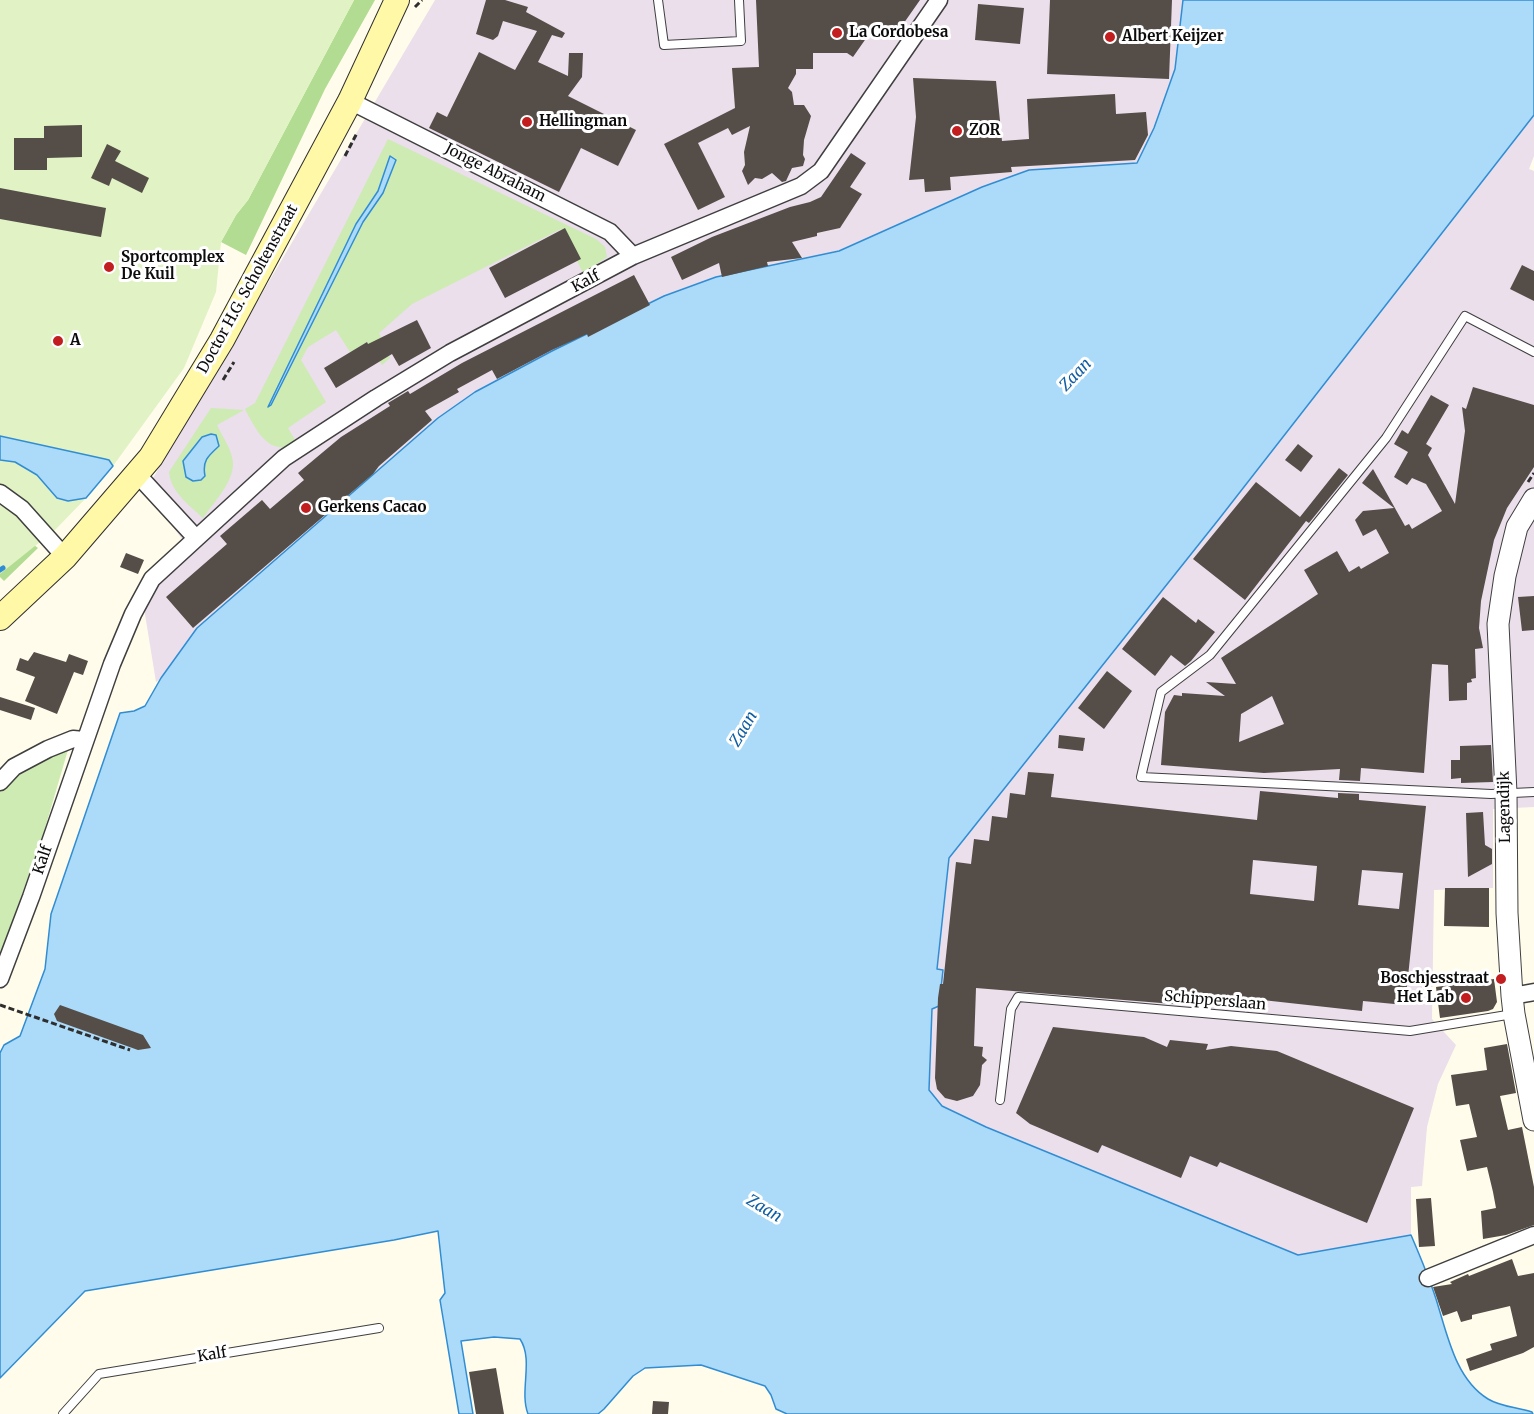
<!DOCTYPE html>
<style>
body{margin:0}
canvas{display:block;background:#fffceb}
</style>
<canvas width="1534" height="1414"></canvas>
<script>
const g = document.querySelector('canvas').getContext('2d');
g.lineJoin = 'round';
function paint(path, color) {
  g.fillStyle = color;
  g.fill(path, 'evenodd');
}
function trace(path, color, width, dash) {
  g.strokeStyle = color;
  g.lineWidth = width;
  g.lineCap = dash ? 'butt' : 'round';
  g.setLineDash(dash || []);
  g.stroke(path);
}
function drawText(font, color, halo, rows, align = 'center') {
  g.font = font + ' Merriweather,serif';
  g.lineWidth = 6;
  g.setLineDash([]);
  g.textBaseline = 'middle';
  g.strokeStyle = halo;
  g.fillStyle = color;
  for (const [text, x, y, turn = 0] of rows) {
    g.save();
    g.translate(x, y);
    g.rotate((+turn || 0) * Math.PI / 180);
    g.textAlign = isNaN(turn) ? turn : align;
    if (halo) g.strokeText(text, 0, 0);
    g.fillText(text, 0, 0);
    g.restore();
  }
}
const industrial = new Path2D(`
 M435 0H1208L1206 167 831 276 156 682 144 608 182 539 146 490Z
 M1534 115V156L1529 169 1534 171V807L1493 809V888L1434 890 1432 1019 1456 1045 1438 1084 1427 1127 1422 1186 1411 1187V1235L1298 1255 986 1127 941 1106 929 1090 932 1009 943 970H937L949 858 1219 519Z`);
const green = new Path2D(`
 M388 139 596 239 605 247 607 257 583 273 561 229 412 304 379 333 390 358 382 365 367 342 350 352 336 330 308 347 301 360 326 402 288 428 297 443C269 458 256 430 245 409L255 403Z
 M211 408 244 410 217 425C222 436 233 451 233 464 233 483 213 503 203 518 188 504 171 492 169 472Z
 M70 743 43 835 0 956V786L10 776Z`);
const forest = new Path2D(`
 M354 0H375L325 89 246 255 221 242 236 215 248 200Z
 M0 520 38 548 4 581 0 577Z`);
const pitch = new Path2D(`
 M0 0H354L248 200 236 215 221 242 216 292 184 368 113 466 86 498 55 530 0 574Z`);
const water = new Path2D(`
 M1183 0H1534V115L1219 519 949 858 937 969 943 970 939 1006 932 1009 929 1090 942 1106 986 1127 1298 1255 1411 1235C1420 1256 1429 1277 1436 1299 1447 1333 1455 1379 1488 1399 1501 1407 1517 1407 1532 1412L1533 1414H787L776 1409 771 1395 765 1386 701 1365 645 1368 633 1376 604 1409 598 1414H528C519 1391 534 1360 520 1339L494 1337 461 1341 473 1414H459L440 1300 445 1293 438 1231 394 1240 85 1291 0 1378V1053L4 1045 20 1036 45 969 51 914 120 713 134 711 145 706 161 678 197 628 438 418 475 392 552 351 664 296 716 277 839 251 982 187 1029 170 1137 163 1154 128 1175 69Z
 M390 156 396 160 383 193 363 222 271 405 268 407 356 224 378 191Z
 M211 434 216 435 219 446C208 456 202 461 205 476L201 480 193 481 186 477 183 461 202 437Z
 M0 436 105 459 109 460 113 466 86 498 68 501 57 498 37 475 15 462 0 460Z`);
const stream = new Path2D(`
 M0 570 3 568`);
const building = new Path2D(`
 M486 0H505L528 7 526 12 565 33 562 38 552 35 538 62 568 76 569 53H583L582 77 568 96 636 130 618 166 581 148 559 192 429 128 437 112 447 117 479 52 515 70 537 31 503 21 498 36 493 40 476 34Z
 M756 0H920L892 40 874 27 853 57 847 53H813V69H796V74L788 88 792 92 794 105H804L811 116 804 140 803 155 805 159 803 166 792 168 786 181 782 182 772 173 762 179 755 178 748 185 742 171 745 165 744 152 750 126 732 135 728 128 698 143 725 197 698 210 664 144 735 108 732 68 759 67Z
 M1050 0H1172L1169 79 1047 74Z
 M978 4 1024 8 1020 44 975 40Z
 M913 78 996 81 1002 141 1029 139 1027 99 1115 94 1116 114 1146 112 1148 135 1135 160 1011 167 1012 172 950 177 951 190 925 192 924 179 909 180 916 117Z
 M82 125V157L47 158V170H14V138H44V126Z
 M107 144 121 151 115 161 149 178 142 193 112 178 109 186 91 178Z
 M851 153 866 163 850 187 862 194 840 228 817 233V236L792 242 802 258 767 262 768 266 722 277 719 263 682 280 671 257 712 237 790 207 810 202 821 197Z
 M0 188 106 208 101 237 0 219Z
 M565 228 581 259 505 298 489 268Z
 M1522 265 1534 271V301L1510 289Z
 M634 275 650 305 588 337 587 334 552 350 497 379 492 370 457 389 459 392 425 411 432 420 379 466 373 474 193 628 166 597 227 544 220 536 262 500 270 509 304 480 298 473 341 437 390 406 388 403 408 391 410 394 462 363Z
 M417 320 431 348 399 366 392 354 336 388 324 368 367 342 368 344Z
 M1473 387 1534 405V467L1507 508 1494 540 1481 601 1479 628 1483 648 1475 649 1476 678 1471 679 1472 682 1467 683V700L1449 701 1448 665 1432 664 1424 773 1361 768 1360 781 1339 780 1340 769 1264 773 1161 765 1165 712 1174 695 1182 696V693L1225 696 1206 682 1236 684 1221 658 1318 594 1304 570 1337 551 1349 572 1359 566 1361 569 1389 553 1376 529 1363 536 1355 520 1363 511 1394 508 1362 483 1373 469 1405 526 1409 524 1412 529 1442 511 1426 484 1412 478 1407 485 1394 477 1408 452 1394 444 1402 430 1408 434 1431 395 1449 405 1426 444 1432 448 1428 455 1455 504 1465 431 1462 407 1466 409ZM1272 696 1284 724 1239 742 1241 714Z
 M1298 444 1313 456 1301 472 1285 460Z
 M1339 468 1348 475 1309 523 1306 521 1245 600 1193 559 1256 482 1300 517Z
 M126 553 144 560 138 574 120 567Z
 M1534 596V630L1522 631 1518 597Z
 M1163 597 1196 623 1198 619 1215 632 1191 661 1185 666 1171 655 1155 676 1122 649Z
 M34 652 66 662 69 654 88 661 83 675 74 672 57 714 25 701 35 677 16 670 20 658 28 661Z
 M1107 671 1132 691 1104 729 1078 708Z
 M0 697 35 708 31 720 0 710Z
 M1059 735 1085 738 1083 751 1058 748Z
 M1491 745 1493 782 1461 783V778L1451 779V760H1460V746Z
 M1028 772 1054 774 1051 797 1257 820 1260 791 1338 798V793L1359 794V800L1426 806 1405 1005 1363 1001 1362 1011 1199 993 1198 1006 976 988 974 1046 983 1047 982 1056 987 1060 982 1065 980 1085 973 1096 957 1101 945 1098 937 1089 935 1078 938 998 940 984H943L956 862 971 864 974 839 989 841 992 816 1007 818 1010 793 1025 795ZM1253 860 1317 866 1314 901 1250 894ZM1362 870 1403 873 1399 909 1358 905Z
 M1483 812 1485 845 1492 849V864L1468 877 1466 813Z
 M1445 888H1489V927L1444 926Z
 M1494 979 1497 1002 1493 1009 1488 1011 1440 1018 1436 987Z
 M60 1005 143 1035 151 1048 138 1050 57 1021 54 1014Z
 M1053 1027 1144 1037 1167 1047 1170 1040 1208 1044 1206 1050 1231 1046 1277 1051 1414 1108 1367 1223 1220 1162 1217 1167 1190 1156 1181 1178 1102 1145 1098 1153 1030 1124 1016 1113Z
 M1507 1044 1516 1093 1500 1096 1508 1130 1522 1127 1534 1187V1225L1506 1235 1483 1239 1481 1211 1496 1208 1493 1192 1487 1167 1467 1171 1460 1140 1477 1137 1469 1104 1456 1106 1451 1075 1487 1070 1484 1048Z
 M1431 1198 1435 1246 1419 1247 1416 1199Z
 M1512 1259 1518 1276 1534 1273V1347L1523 1353 1470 1371 1466 1359 1492 1350 1490 1344 1517 1336 1510 1306 1472 1315V1319L1461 1322 1457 1311 1443 1316 1433 1287 1452 1284 1450 1282 1468 1274 1469 1276Z
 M496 1368 504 1414H476L469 1372Z
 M653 1401 669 1402 668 1414H652Z`);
const path = new Path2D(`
 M415 7 422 0
 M345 156 357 133
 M223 380 234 362
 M1528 482 1534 473
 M0 1005 130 1050`);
const service = new Path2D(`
 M658 0 664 45 741 41 739 0
 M1534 352 1465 316 1386 438 1210 655 1161 692 1141 777 1491 794 1534 792
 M1000 1100 1011 1009 1018 997 1410 1031 1513 1014
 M63 1414 99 1374 379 1328`);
const minor = new Path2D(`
 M350 101 610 232 633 256
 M136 473 196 538
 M0 493 22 509 65 557
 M0 782 14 767 48 749 73 739 84 740
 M0 979 31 897 112 664 133 614 152 579 284 458 376 398 450 353 633 256 801 186 821 171 939 0
 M1512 996 1534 992
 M1428 1278 1534 1235`);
const tertiary = new Path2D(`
 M1534 499 1517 527 1505 576 1498 624 1506 793 1507 913 1512 996 1514 1014 1534 1120`);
const secondary = new Path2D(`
 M0 618 65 557 151 457 222 340 350 101 397 0`);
const markers = [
 [837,33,6,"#c21e20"],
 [1110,37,6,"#c21e20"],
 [527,122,6,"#c21e20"],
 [957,131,6,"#c21e20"],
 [109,267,6,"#c21e20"],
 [58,341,6,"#c21e20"],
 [306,508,6,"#c21e20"],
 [1501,979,6,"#c21e20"],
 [1466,998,6,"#c21e20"]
];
const poiNames = [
 ["La Cordobesa",849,33],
 ["Albert Keijzer",1122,37],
 ["Hellingman",539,122],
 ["ZOR",969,131],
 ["Sportcomplex",121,258],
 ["De Kuil",121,275],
 ["A",70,341],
 ["Gerkens Cacao",318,508],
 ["Boschjesstraat",1489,979,"right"],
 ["Het Lab",1454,998,"right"]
];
const streetNames = [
 ["Jonge Abraham",495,173,27],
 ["Kalf",586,282,-28],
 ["Doctor H.G. Scholtenstraat",248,289,-61],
 ["Lagendijk",1505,807,-91],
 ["Kalf",43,860,-71],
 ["Schipperslaan",1215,1001,5],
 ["Kalf",212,1355,-9]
];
const waterNames = [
 ["Zaan",1076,375,-46],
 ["Zaan",744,729,-59],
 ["Zaan",764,1209,31]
];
paint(industrial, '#eadfeb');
paint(green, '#ceebb3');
paint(forest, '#b1dc91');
paint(pitch, '#e1f2c5');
paint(water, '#acdaf9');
trace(water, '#308dd3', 1.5);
trace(stream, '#308dd3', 5);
paint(building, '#554d48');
trace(service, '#3f3f3f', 10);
trace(minor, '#3f3f3f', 19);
trace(tertiary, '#3f3f3f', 23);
trace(secondary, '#2e2e2e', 26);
trace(path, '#2e2e2e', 3, [6, 3]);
trace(service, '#fff', 8);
trace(minor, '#fff', 16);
trace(tertiary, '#fff', 21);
trace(secondary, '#fff8a6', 24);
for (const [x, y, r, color] of markers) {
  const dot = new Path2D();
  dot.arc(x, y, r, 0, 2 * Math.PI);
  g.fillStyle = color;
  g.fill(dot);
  trace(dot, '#fff', 2);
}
drawText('bold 15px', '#0c0c0c', '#fff', poiNames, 'left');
drawText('15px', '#0c0c0c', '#fff', streetNames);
drawText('italic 16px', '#105ea3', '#fff', waterNames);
</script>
